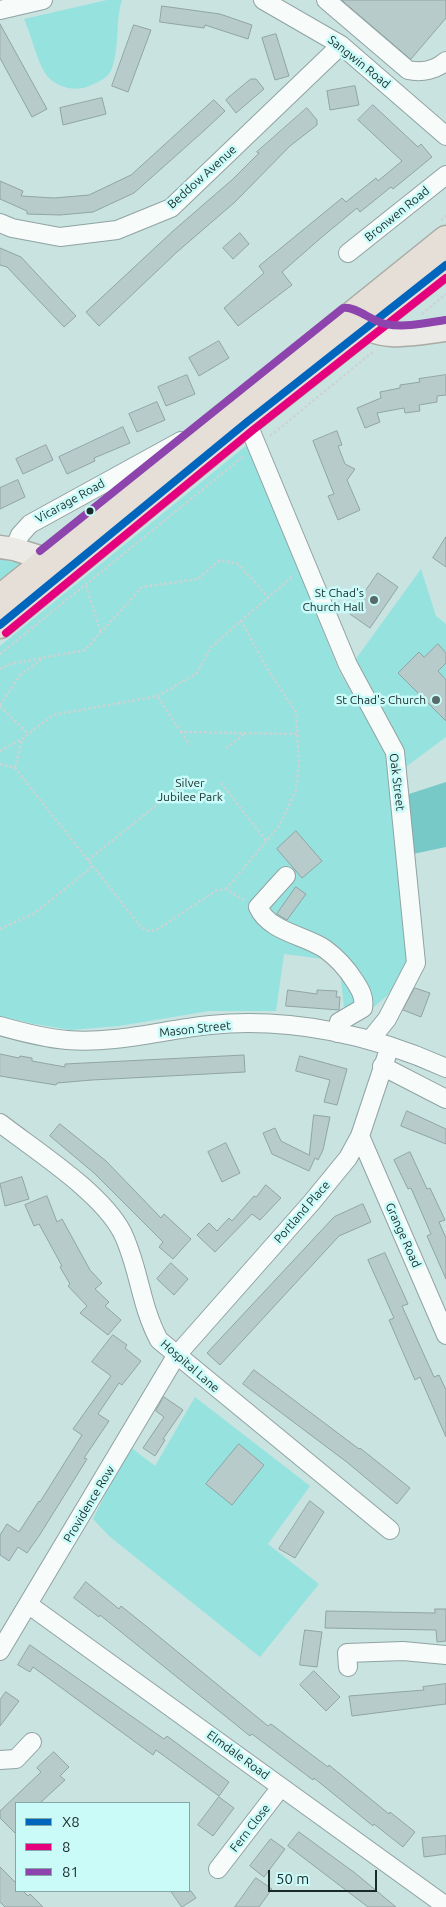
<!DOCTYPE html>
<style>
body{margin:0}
#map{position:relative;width:446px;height:1907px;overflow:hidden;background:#c9e3e1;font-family:Ubuntu,sans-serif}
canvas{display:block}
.legend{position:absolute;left:15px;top:1802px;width:175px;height:90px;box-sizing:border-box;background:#cbfbf9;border:1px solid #83a8a6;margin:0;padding:6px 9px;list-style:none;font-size:15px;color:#182b2a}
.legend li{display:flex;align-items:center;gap:10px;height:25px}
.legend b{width:25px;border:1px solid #83a8a6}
.scale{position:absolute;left:268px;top:1870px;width:109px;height:22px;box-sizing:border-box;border:2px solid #182b2a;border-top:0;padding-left:6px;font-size:15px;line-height:18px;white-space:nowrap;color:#182b2a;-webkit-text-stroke:4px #cbfbf9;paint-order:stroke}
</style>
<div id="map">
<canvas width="446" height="1907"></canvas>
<ul class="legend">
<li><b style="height:6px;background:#0065bd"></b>X8</li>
<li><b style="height:6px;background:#e5007d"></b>8</li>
<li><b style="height:6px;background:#8e44ad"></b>81</li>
</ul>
<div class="scale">50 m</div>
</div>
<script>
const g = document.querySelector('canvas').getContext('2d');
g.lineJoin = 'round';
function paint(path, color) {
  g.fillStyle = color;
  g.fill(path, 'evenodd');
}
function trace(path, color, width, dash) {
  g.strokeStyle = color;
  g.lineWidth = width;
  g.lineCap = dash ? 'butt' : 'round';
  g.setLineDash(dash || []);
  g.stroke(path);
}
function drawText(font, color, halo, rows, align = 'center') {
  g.font = font + ' Ubuntu,sans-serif';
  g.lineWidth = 5;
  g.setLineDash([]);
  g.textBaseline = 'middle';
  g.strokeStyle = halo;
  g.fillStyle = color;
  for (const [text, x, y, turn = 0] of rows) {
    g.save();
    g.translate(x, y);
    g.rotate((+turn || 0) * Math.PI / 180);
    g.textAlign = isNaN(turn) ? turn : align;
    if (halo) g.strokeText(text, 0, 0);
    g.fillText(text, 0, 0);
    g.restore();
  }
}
const green = new Path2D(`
 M107 0H122C115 21 120 46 112 68 109 78 98 82 89 86 75 93 53 86 45 73 37 61 31 34 24 19Z
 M248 444 340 673 385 749 408 959 388 995 369 1011 345 1017 339 961 284 954 276 1011H209L119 1026 71 1030 29 1023 0 1016V646Z
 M0 559 24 564 0 584Z
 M421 569 436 616 446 624V737L403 769 355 660Z
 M195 1397 310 1486 268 1544 319 1584 260 1657 109 1536 93 1519 129 1446 155 1466Z`);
const forest = new Path2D(`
 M446 782V847L413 854 406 795Z`);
const building = new Path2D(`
 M342 0H446V18L411 59Z
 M162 6 220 14 252 25 248 39 205 25 204 28 160 22Z
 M0 24 47 109 32 117 0 58Z
 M134 25 151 30 128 92 112 86Z
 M276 34 289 76 275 80 262 38Z
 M251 79H256L264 89 236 113 226 100Z
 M355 86 359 105 330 110 327 91Z
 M102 98 106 114 63 125 60 108Z
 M214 100 225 111 207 128 134 193 93 212 60 215 27 214V211L0 199V181L23 191 21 196 54 198 89 195 131 175Z
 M373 105 418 147 421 144 432 157 393 189 391 187 360 212 357 208 322 237 282 272 292 285 238 326 224 308 264 273 259 266 342 198 346 202 376 178 378 181 402 161 358 120Z
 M307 108 317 120V125L290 146 235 202 177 252 99 326 86 312 173 231 233 179 259 153 257 152Z
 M240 233 249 244 233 259 223 248Z
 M0 248 21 257 76 316 64 327 7 267 0 265Z
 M219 341 229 358 199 376 189 358Z
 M187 375 195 394 166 406 158 387Z
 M446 375V395L437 396V402L419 405 420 411 405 413 404 408 377 413 380 422 365 428 357 408 381 398 380 392 400 388V385L420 382 419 379Z
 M157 402 165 420 137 432 129 414Z
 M123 427 130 443 94 458 95 461 67 474 59 457Z
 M337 431 342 445 338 446 345 464 355 469 347 480 360 510 338 520 328 496 334 494 313 441Z
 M46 445 53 460 23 474 16 459Z
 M18 480 25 497 0 509V488Z
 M446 537V567L433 558Z
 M378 573 398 587 370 628 350 614Z
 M438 644 446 653V663L438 671 446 680V721L398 673 419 652 424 657Z
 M296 831 322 861 302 878 277 849Z
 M296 887 306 894 287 920 277 914Z
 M415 988 430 993 421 1017 403 1010Z
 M288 990 317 994V990L337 991 336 997H340L339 1010 286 1006Z
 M0 1054 19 1058 20 1056 32 1058V1061L65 1067V1064L244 1055 245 1072 92 1080 57 1083 56 1085 0 1076Z
 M300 1056 347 1069 337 1105 324 1102 330 1080 296 1071Z
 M407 1111 446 1129V1144L401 1126Z
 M314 1115 330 1117 323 1150 318 1160 315 1158 309 1171 272 1154 263 1133 275 1128 281 1141 309 1155Z
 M60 1124 106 1161 161 1218 164 1214 191 1239 173 1259 159 1247 163 1242 94 1173 50 1136Z
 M226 1143 240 1173 222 1182 208 1152Z
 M410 1152 427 1189 430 1188 445 1220 439 1222 446 1238V1279L427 1236 431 1234 411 1188 408 1189 394 1160Z
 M22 1177 29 1199 5 1206 0 1184Z
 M266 1185 281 1198 260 1220 252 1214 215 1252 197 1235 209 1223 217 1231 229 1218 232 1221 254 1196 256 1197Z
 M47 1196 57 1222 62 1219 90 1270 102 1283 95 1289 109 1302 105 1306 121 1320 108 1335 80 1313 87 1306 68 1286 70 1284 60 1267 62 1266 39 1224 34 1226 25 1205Z
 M363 1204 371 1222 339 1236 220 1365 207 1353 334 1217Z
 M385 1253 408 1304 402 1306 434 1377 439 1375 446 1390V1437L420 1377 415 1380 389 1320 394 1318 368 1260Z
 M171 1263 188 1279 174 1295 157 1279Z
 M113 1335 127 1345 125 1348 141 1361 122 1385 119 1383 98 1414 109 1421 84 1458 87 1459 39 1536 27 1553 18 1547 9 1561 0 1555V1535L7 1524 19 1532 39 1501 40 1502 82 1435 73 1429 111 1376 92 1362Z
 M254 1370 359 1449 360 1448 410 1488 397 1504 348 1463 243 1384Z
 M164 1397 183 1410 163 1439 165 1440 155 1456 143 1448 164 1417 156 1411Z
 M239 1444 264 1465 232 1505 206 1484Z
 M310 1501 324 1512 295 1558 279 1549Z
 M86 1582 119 1609 121 1606 146 1626 268 1726 271 1724 328 1767 329 1765 389 1814 390 1812 415 1832 403 1847 374 1824 373 1826 314 1778 313 1780 252 1734 250 1736 100 1615 99 1617 74 1598Z
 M435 1609H446V1641L437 1642 436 1630 325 1628 326 1611 435 1613Z
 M305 1630 322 1632 317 1667 300 1665Z
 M30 1645 164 1739 167 1736 229 1782 219 1796 156 1750 153 1755 33 1667 30 1672 18 1665Z
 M314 1671 340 1697 326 1711 300 1685Z
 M446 1684V1704L352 1716 349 1696 424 1690 423 1687Z
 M6 1692 19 1701 0 1726V1700Z
 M54 1752 69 1767 60 1776 65 1780 40 1803H16V1834L0 1818V1811L41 1772 37 1768Z
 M219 1797 234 1808 213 1836 198 1825Z
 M299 1832 355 1873 396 1907H368L288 1846Z
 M446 1836V1854L424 1857 422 1838Z
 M271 1839 285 1849 264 1877 250 1866Z
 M0 1867 16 1883V1891H23L28 1896 30 1894 43 1907H5L0 1902Z
 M256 1878 272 1889 259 1907H235Z
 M171 1891H191L196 1898 182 1907Z`);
const path = new Path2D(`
 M441 220 446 216
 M422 314 446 294
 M270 436 374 351
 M86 586 101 633
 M0 654 244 456
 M0 669 10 664 85 650 142 587 198 579 220 560 238 564 268 597
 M158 697 181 732 297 734
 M0 705 21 674 41 660
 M0 706 28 734
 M181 732 190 745
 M226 748 244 734
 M0 751 22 739 53 715 158 696 197 673 210 648 294 575
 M0 764 15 768 141 927 149 931 158 929 217 890 226 889 244 900
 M15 768 22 739
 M221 783 267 842
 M88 860 189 779
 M226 889 280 825 296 790 299 762 296 712 268 670 241 621
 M0 929 35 913 93 866`);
const minor = new Path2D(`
 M263 0 341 45 446 136
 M326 0 408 70C422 73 436 70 446 61
 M0 10 43 0
 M0 223 12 228 60 237 117 230 171 208 341 45
 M348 253 446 175
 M247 422 348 665 395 752 416 963 387 1019 370 1040
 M14 549 20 535 30 524 181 441
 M286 876 258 907C269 932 305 935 325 949 336 957 347 969 354 980 360 989 365 997 363 1008L339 1022 337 1033
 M0 1026C21 1032 44 1038 67 1040 115 1044 162 1030 210 1025 290 1017 374 1035 446 1068
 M382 1066 446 1099
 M0 1123C36 1151 101 1192 122 1232 139 1266 140 1305 159 1340L390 1530
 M360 1136 446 1335
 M29 1605 446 1906
 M0 1651 176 1356 312 1202 348 1158 360 1136 390 1046
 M348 1667 347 1653 403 1651 446 1655
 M0 1760 16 1759 32 1742
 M218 1869 281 1787`);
const major = new Path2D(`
 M354 321C382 343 413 334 446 330
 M0 547 14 549 46 559 56 572`);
const highway = new Path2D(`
 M0 598 446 239
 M0 625 247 422 446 265`);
const bus1 = new Path2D(`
 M0 625 247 422 446 265`);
const bus2 = new Path2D(`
 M6 633 253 430 446 278`);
const bus3 = new Path2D(`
 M40 551 343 308C354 305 373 322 386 324 405 328 426 323 445 320`);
const markers = [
 [90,511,4.5,"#182b2a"],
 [374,600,5,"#566b6a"],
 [436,700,5,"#566b6a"]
];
const streetNames = [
 ["Sangwin Road",359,62,39],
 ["Beddow Avenue",202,177,-42],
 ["Bronwen Road",397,214,-39],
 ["Vicarage Road",70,501,-29],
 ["Oak Street",397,782,83],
 ["Mason Street",195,1029,-6],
 ["Portland Place",302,1212,-49],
 ["Grange Road",403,1235,66],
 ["Hospital Lane",190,1366,41],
 ["Providence Row",89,1504,-59],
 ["Elmdale Road",238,1755,36],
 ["Fern Close",250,1828,-52]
];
const poiNames = [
 ["St Chad's",364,593],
 ["Church Hall",364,607],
 ["St Chad's Church",426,700]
];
const parkNames = [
 ["Silver",190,783],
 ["Jubilee Park",190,797]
];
paint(green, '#96e2df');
paint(forest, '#76c9c6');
paint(building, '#b6cbca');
trace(building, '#90a4a3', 1);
trace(minor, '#8fa3a2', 20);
trace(major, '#a9aba3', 25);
trace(highway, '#a9aba3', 29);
trace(path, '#ccd3d3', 2.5, [2.5, 2.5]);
trace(minor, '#f7fbfa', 18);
trace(major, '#eceae6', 22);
trace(highway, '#e5dfd8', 26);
trace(bus1, '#0065bd', 8);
trace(bus2, '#e5007d', 8);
trace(bus3, '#8e44ad', 8);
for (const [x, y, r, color] of markers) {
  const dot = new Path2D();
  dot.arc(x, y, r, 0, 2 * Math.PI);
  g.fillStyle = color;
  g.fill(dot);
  trace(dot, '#cbfbf9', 2);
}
drawText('12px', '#182b2a', '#cbfbf9', streetNames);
drawText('12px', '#182b2a', '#cbfbf9', poiNames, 'right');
drawText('12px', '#182e2d', '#cbfbf9', parkNames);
</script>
